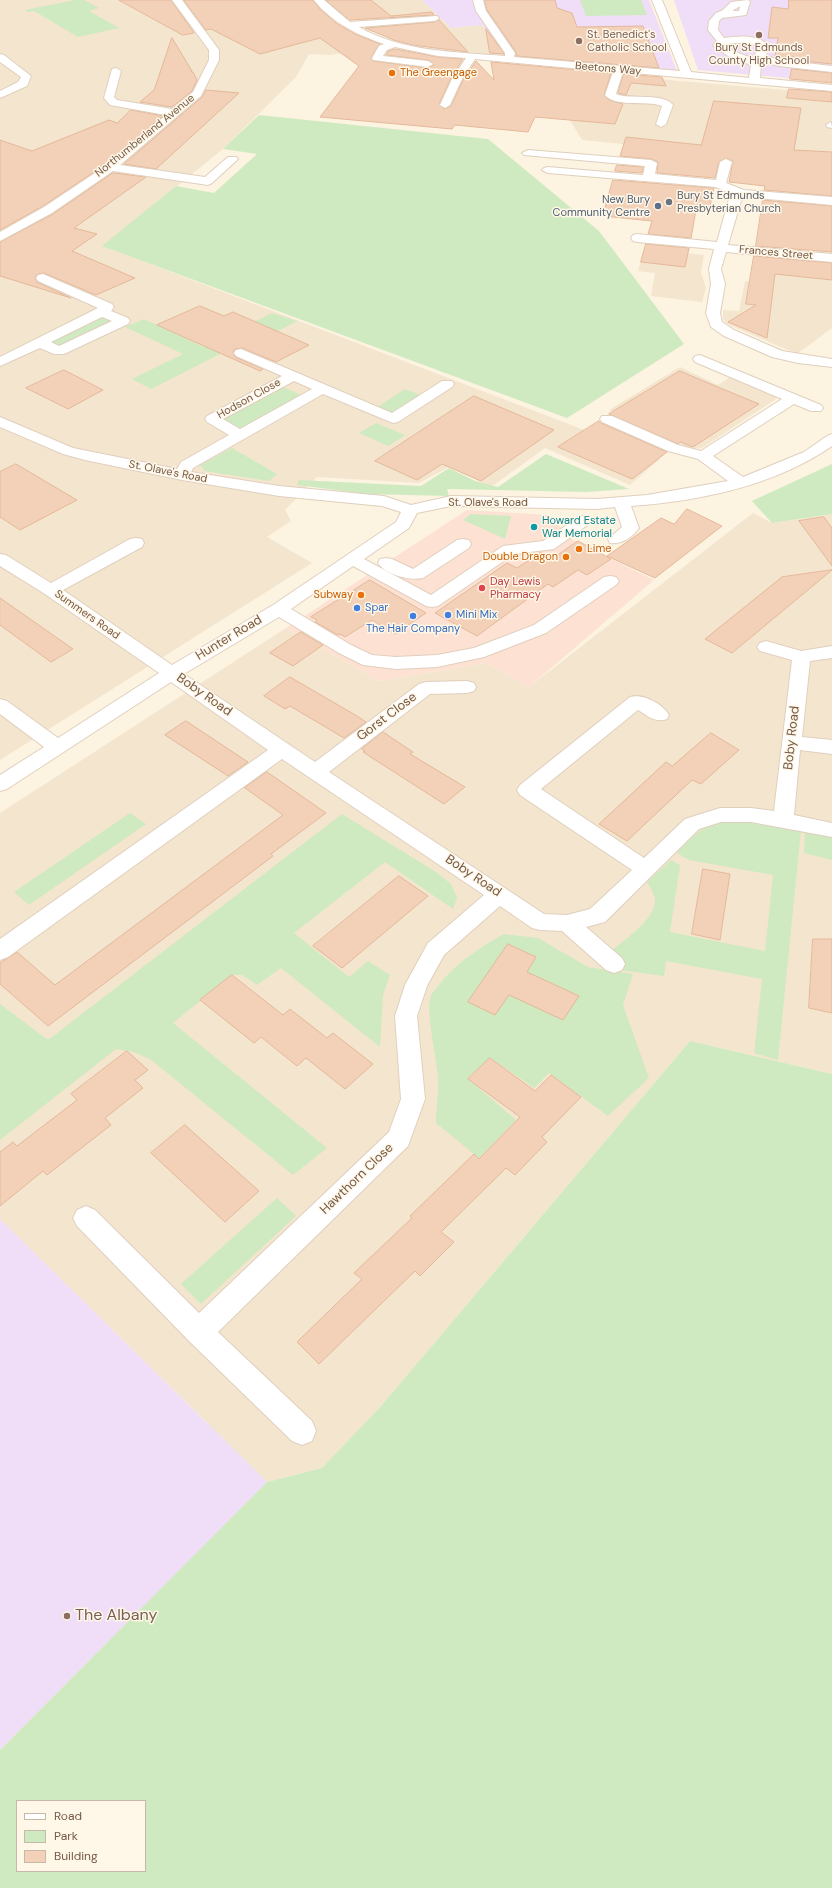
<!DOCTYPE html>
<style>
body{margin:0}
#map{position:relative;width:832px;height:1888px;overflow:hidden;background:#fcf3e1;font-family:"DM Sans",sans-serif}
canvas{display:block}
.legend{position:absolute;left:16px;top:1800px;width:130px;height:72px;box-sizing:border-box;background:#fff7e7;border:1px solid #c7b8a7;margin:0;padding:5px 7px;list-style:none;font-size:12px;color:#745948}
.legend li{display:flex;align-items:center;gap:8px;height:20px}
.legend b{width:20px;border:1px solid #c7b8a7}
</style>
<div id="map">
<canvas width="832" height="1888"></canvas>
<ul class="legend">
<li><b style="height:5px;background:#fff"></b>Road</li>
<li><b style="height:11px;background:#cfeac0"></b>Park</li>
<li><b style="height:11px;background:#f2d1b8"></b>Building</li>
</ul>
</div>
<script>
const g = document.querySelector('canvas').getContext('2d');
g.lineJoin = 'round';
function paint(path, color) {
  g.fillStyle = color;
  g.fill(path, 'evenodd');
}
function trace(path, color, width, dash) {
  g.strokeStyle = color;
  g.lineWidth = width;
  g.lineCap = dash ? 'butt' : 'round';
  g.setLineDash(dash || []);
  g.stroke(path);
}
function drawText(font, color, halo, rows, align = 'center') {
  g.font = font + ' "DM Sans",sans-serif';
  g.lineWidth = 3;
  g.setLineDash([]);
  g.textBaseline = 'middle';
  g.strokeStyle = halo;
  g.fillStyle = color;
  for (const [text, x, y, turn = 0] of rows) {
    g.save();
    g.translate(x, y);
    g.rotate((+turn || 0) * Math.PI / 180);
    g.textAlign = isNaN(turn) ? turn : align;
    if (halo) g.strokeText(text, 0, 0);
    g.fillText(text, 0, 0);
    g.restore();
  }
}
const residential = new Path2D(`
 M0 0H303L368 49 330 55 309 54 296 77 223 149 103 246 660 459 630 485 545 448 491 487 449 467 419 483 317 477 285 510 291 521 267 537 312 563 0 760Z
 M334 0H422L451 28 482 25 507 57 424 45 377 31 353 17Z
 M564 71 832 94V161L737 155 582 140 554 94Z
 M644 249 704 255 701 272 706 288 702 302 651 296 655 273 638 271Z
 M771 262 832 268V328L797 354 727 324 723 318V310L739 311 745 281 768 283Z
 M680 367 718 385 732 376 774 394 776 399 702 448 691 449 609 410Z
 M753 513 772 523 832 514V1074L690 1041 381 1406 322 1468 267 1482 0 1219V813L286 628 379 681 485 663 529 687Z`);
const commercial = new Path2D(`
 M467 510 549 515 573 540 654 580 529 687 485 663 379 681 286 628Z`);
const education = new Path2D(`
 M422 0H649L677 71 507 57 482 25 451 28Z
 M674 0H832V82L698 70Z
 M0 1219 267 1482 0 1750Z`);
const green = new Path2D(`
 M75 0H84L99 8 89 11 119 28 78 37 34 11 28 12 25 10Z
 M580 0H641L647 15 586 16Z
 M259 115 488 139 599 231 684 344 567 418 102 246 176 186 214 193 257 154 223 149Z
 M272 313 297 321 248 347 240 344 151 389 132 379 183 354 125 327 144 319 204 347Z
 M101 317 112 322 62 347 51 341Z
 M281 386 301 395 241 430 220 420Z
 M405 389 420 395 393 413 379 406Z
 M376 423 405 435 388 446 359 433Z
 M232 448 277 474 269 481 205 471 200 465Z
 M546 454 629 489 586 492 447 489 449 496 367 494 297 485 299 480 421 486 449 468 475 481 498 487Z
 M832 464V514L772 523 752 501Z
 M471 514 511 516 505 539 463 520Z
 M130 813 146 824 29 905 14 892Z
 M342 814 436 872 451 884 457 898 453 909 385 862 294 933 349 977 368 961 390 975 383 995 380 1047 281 968 257 985 242 975H232L173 1023 327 1148 293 1175 150 1059 134 1052 116 1049 0 1140V1004L48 1040Z
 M731 821 752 822 801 831 778 1060 754 1053 762 979 666 961 664 976 619 970 610 952C625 939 656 920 655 899 654 894 650 887 647 882L671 860 680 865 670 932 765 951 773 875 689 860 677 853C696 833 702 825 731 821Z
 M805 830 832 835V860L804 853Z
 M504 934 538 938 588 967 633 974 623 1005 649 1078 608 1116 549 1073 534 1088 491 1058 467 1078 516 1120 479 1158 436 1123C436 1108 439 1092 438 1077 437 1058 425 1012 431 996 432 993 436 989 438 986 455 964 480 947 504 934Z
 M690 1041 832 1074V1888H0V1750L267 1482 322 1468 381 1406ZM17 1801H145V1871H17Z
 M277 1198 296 1216 201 1304 181 1284Z`);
const building = new Path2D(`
 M119 0H171L194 33 183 35Z
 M184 0H313L320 9 336 23 355 34 380 44 371 57 373 61 428 68 434 65 428 60 386 55 388 51 395 49 438 57 463 59 451 78 439 104 444 109 451 106 463 80 476 61 494 80 491 62 611 73 604 95 609 100 623 104 615 124 535 117 528 132 455 125 452 129 320 117 359 66 320 38 260 54 211 29 206 30Z
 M326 0H371L391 16 432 12 434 15 350 20Z
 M485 0H555L557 8 572 13 577 27 643 26 659 68 516 56V52L487 10Z
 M789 0H832V64L793 60 794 57 775 56 778 38H768L772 7 788 9Z
 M439 20 468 52 412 45 394 40 365 28 434 22Z
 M486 29 504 53V54L490 53Z
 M172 38 192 71 191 72H193L197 80 192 91 172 107 140 102 154 90Z
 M792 69 832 73V83L790 79Z
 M624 74 662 77 666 86 631 83 626 95 618 93Z
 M789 89 832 92V102L787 98Z
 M206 90 239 93 156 169 124 164 202 97Z
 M714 101 801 108 794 150 832 152V196L764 190 765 186 729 182 733 161 727 158 719 162 715 178 657 173 658 162 652 159 620 156 626 137 701 145Z
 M131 110 163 116 106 164 43 206 0 230V140L32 151 109 120 117 123Z
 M617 165 643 167 642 173 615 171Z
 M113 173 146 177 74 228 97 234 72 251 135 278 96 295 44 273 38 274 35 277 37 282 71 298 0 276V242L53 214Z
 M613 180 714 188 709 211 696 210 691 238 648 234 652 221 603 216Z
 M763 200 832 206V252L756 246Z
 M646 244 689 248 685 267 641 262Z
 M754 256 832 263V280L775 274 767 338 728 322 756 305 746 304Z
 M200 306 224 316 233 312 309 345 276 362 242 348 235 349 233 352 235 357 263 369 260 371 157 325Z
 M64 370 103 390 68 409 26 388Z
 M680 371 701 380 759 404 693 447 680 442 678 444 609 414Z
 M474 396 554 430 481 481 442 464 417 480 375 461Z
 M599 421 601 423 667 452 632 479 558 447Z
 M16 464 77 500 20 530 0 517V472Z
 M687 509 722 526 655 578 607 556 661 518 674 524Z
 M824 517 832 528V566L799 521Z
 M578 541 611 559 587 575 578 570 553 587 548 584 477 636 435 613 507 563 517 568 541 552 553 558Z
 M832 570 732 653 705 639 782 577Z
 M370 580 426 613 395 634 372 620 345 637 340 634 338 635 315 622 317 620 311 617Z
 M0 598 73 649 51 662 0 625Z
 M301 632 323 645 293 666 270 653Z
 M290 677 357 716 366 722 344 738 290 706 285 709 264 696Z
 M186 721 248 762 228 776 165 735Z
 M383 732 413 752 410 754 465 787 444 804 363 752 365 751 362 749Z
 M711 733 739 750 701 784 692 780 627 841 599 824 666 762 672 766Z
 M267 772 326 813 271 854 273 856 48 1026 0 984V963L17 952 55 985 283 815 245 788Z
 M703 869 730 874 720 940 692 934Z
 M399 876 428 896 342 968 313 946Z
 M813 939H832V1013L809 1008Z
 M508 944 536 957 527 972 579 996 563 1020 509 995 495 1015 468 1002Z
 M232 975 283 1015 290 1009 327 1038 333 1033 373 1064 345 1089 306 1058 297 1066 261 1037 254 1043 200 1000Z
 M127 1051 148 1070 135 1080 143 1088 105 1118 111 1125 47 1175 43 1171 0 1206V1152L13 1142 17 1146 77 1100 71 1094Z
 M490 1058 535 1091 551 1075 581 1097 542 1137 547 1142 515 1175 506 1168 441 1232 454 1242 420 1276 415 1271 319 1364 297 1342 362 1279 354 1273 412 1218 410 1216 474 1154 479 1159 520 1117 468 1079Z
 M185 1125 259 1191 225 1222 151 1153Z`);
const minor = new Path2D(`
 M172 0H182L219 50V60L201 96 120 165 205 177 228 157H236L238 159 236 161 212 183 208 185 113 171 52 213 0 241V232L44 207 107 165 166 115 110 105 104 98 112 69 116 68 121 71 114 97 117 100 172 109 193 92 209 60V50Z
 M314 0H324L350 22 437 16 439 18 437 20 434 21 359 27C402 52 457 52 505 56V53L476 11 473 0H483L486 11 515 53 514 57 680 71 652 0H662L691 72 749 78 751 65 728 56 715 47 713 45 717 41 708 30 709 21 716 13 723 10 731 2 748 0 750 2 746 15 722 18 719 21 718 30 724 38C738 36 758 34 768 45L766 56 780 60 832 66V72L779 66 763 62 761 64 760 78 832 85V91L623 72 616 94C630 100 663 92 673 105L666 124 661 127 656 124 662 106C647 100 616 108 605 95L613 72 475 59 462 79 450 105 445 108 440 105 452 79 466 58 438 56 395 47 387 50 383 56 428 61 433 64 428 67 373 60 372 58 379 46 384 44C358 35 332 23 314 0ZM740 6 739 11H732ZM732 43H748L758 46 754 59 736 52 724 45Z
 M0 54 4 55 31 76 27 86 0 98V91L18 82 21 77 0 62Z
 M831 122 832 128 827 127 826 125Z
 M528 150 651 160 657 163 655 174 716 180 720 162 726 159 732 162 726 183 744 190 832 197V205L757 198H745L741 201 728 245 832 254V262L726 252 721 269 725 284 720 313 722 322 734 330 782 351 832 359V367L798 363 772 357 724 336 711 327 706 313 711 284 709 269 714 249 637 242 633 241 631 238 633 235 637 234 717 242 729 199 733 195 716 187 548 173 542 170 544 168 548 167 642 175H643L645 166 524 155 522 153Z
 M43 274 112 304 114 307 111 311 128 318 130 321 128 324 64 354H54L40 348 0 366V357L98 308 38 281 36 278 38 275ZM102 317 112 321 59 346 51 342Z
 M241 349 392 413 442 381H452L454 384 452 387 398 422 393 423 323 394 193 468 191 472 279 486 384 496 411 505 451 496 597 499 647 495 728 481 698 459 668 451 602 422 600 419 602 416H612L678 445 701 451 782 399 695 362 693 359 695 356 700 355 821 405 823 408 821 411H811L794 404 713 456 743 477 804 452 827 436 832 434V446C774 486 700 501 631 506L639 528C633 537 621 545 610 543L608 539 622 527 615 507 597 509 451 506 417 513 409 528 364 559 431 595 503 546 543 541 577 518 583 516 589 518 591 521 589 524 554 549 514 554 438 606 432 607 426 606 353 566 291 609 351 645 372 655 396 657 437 655 474 648 534 625 604 577 610 576 616 577 619 581 616 585 546 633 484 657 437 667 396 669 363 665 339 653 279 617 184 674 315 762 419 684 426 682 467 681 474 683 476 687 474 691 467 693 430 694 329 772 544 914 567 915 590 909 632 870 520 795 517 790 520 785 630 697C643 693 663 704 669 715L667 719C655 723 648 716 638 710L541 789 644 858 685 819 720 808H751L774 811 792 660 760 651 757 647 760 643 766 641 801 651 832 646V658L810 661 802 737 832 740V754L800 750 794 815 832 823V837L751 822H721L699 829 605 922 586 927 622 958 625 964 622 970 614 973 606 970 562 931 540 930 532 928 500 906 444 955 427 986 417 1016 425 1099 408 1146 218 1332 312 1421 316 1431 312 1441 302 1445 292 1441 189 1341 77 1226 73 1218 77 1210 86 1206 95 1210 199 1313 389 1132 401 1099 395 1016 405 985 428 943 484 895 282 759 8 957 0 960V939L268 750 171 682 7 789 0 791V775L44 747 0 714V699L7 701 58 738 159 673 45 594 0 566V554L6 555 51 583 130 539 136 538 142 539 144 543 142 547 63 590 172 665 273 605 396 522 401 512 382 506 279 496 182 480 85 460 63 454 0 427V417L73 448 177 469 181 462 229 435 207 422 205 419 207 416 282 376 236 356 234 353 236 350ZM294 381 312 389 240 429 223 419Z
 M463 539 469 540 471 544 469 548 423 578C410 581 386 575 378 563L380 559 386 558 392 559 413 569 457 540Z`);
const markers = [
 [759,35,4,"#8d6e63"],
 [579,41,4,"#8d6e63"],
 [392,73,4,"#e8710a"],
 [669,202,4,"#6b7280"],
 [658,206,4,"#5c6f8a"],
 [534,527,4,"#0f9aa8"],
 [579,549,4,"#e8710a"],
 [566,557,4,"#e8710a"],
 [482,588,4,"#e0444e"],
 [361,595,4,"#e8710a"],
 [357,608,4,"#3f7fe0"],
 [448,615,4,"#3f7fe0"],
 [413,616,4,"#3f7fe0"],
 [67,1616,4,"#8d6e63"]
];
const farEducationnames = [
 ["St. Benedict's",587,35],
 ["Catholic School",587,48],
 ["Bury St Edmunds",759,48,"center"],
 ["County High School",759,61,"center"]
];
const farStreetnames = [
 ["Beetons Way",608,69,5],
 ["Northumberland Avenue",145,136,-39],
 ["Frances Street",776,253,5],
 ["Hodson Close",249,399,-29],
 ["St. Olave's Road",168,472,11],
 ["St. Olave's Road",488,503],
 ["Summers Road",87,615,35]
];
const farFoodnames = [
 ["The Greengage",400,73],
 ["Lime",587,549],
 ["Double Dragon",558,557,"right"],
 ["Subway",353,595,"right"]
];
const farWorshipnames = [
 ["Bury St Edmunds",677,196],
 ["Presbyterian Church",677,209]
];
const farServicenames = [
 ["New Bury",650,200],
 ["Community Centre",650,213]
];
const farCulturenames = [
 ["Howard Estate",542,521],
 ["War Memorial",542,534]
];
const farHealthnames = [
 ["Day Lewis",490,582],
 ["Pharmacy",490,595]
];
const farShopnames = [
 ["Spar",365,608],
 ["Mini Mix",456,615],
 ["The Hair Company",413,629,"center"]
];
const streetNames = [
 ["Hunter Road",229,638,-31],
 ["Boby Road",204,695,35],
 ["Gorst Close",387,717,-37],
 ["Boby Road",792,738,-84],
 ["Boby Road",473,876,34],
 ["Hawthorn Close",357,1179,-44]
];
const nearEducationnames = [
 ["The Albany",75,1616]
];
paint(residential, '#f4e5cf');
paint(commercial, '#fde2d4');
paint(education, '#f0def8');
paint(green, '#cfeac0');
paint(building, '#f2d1b8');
trace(building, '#e5b899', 1);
trace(minor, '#e0cfbd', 2);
paint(minor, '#fff');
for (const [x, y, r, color] of markers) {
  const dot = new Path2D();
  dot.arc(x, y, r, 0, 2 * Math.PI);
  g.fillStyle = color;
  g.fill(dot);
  trace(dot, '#fff7e7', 1.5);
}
drawText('11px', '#785e54', '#fff7e7', farEducationnames, 'left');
drawText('11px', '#745948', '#fff7e7', farStreetnames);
drawText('11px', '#c56008', '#fff7e7', farFoodnames, 'left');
drawText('11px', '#5b616d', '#fff7e7', farWorshipnames, 'left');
drawText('11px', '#4e5e75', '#fff7e7', farServicenames, 'right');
drawText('11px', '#0d838f', '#fff7e7', farCulturenames, 'left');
drawText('11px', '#be3a42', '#fff7e7', farHealthnames, 'left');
drawText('11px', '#366cbe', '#fff7e7', farShopnames, 'left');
drawText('13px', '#745948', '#fff7e7', streetNames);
drawText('16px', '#785e54', '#fff7e7', nearEducationnames, 'left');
</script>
